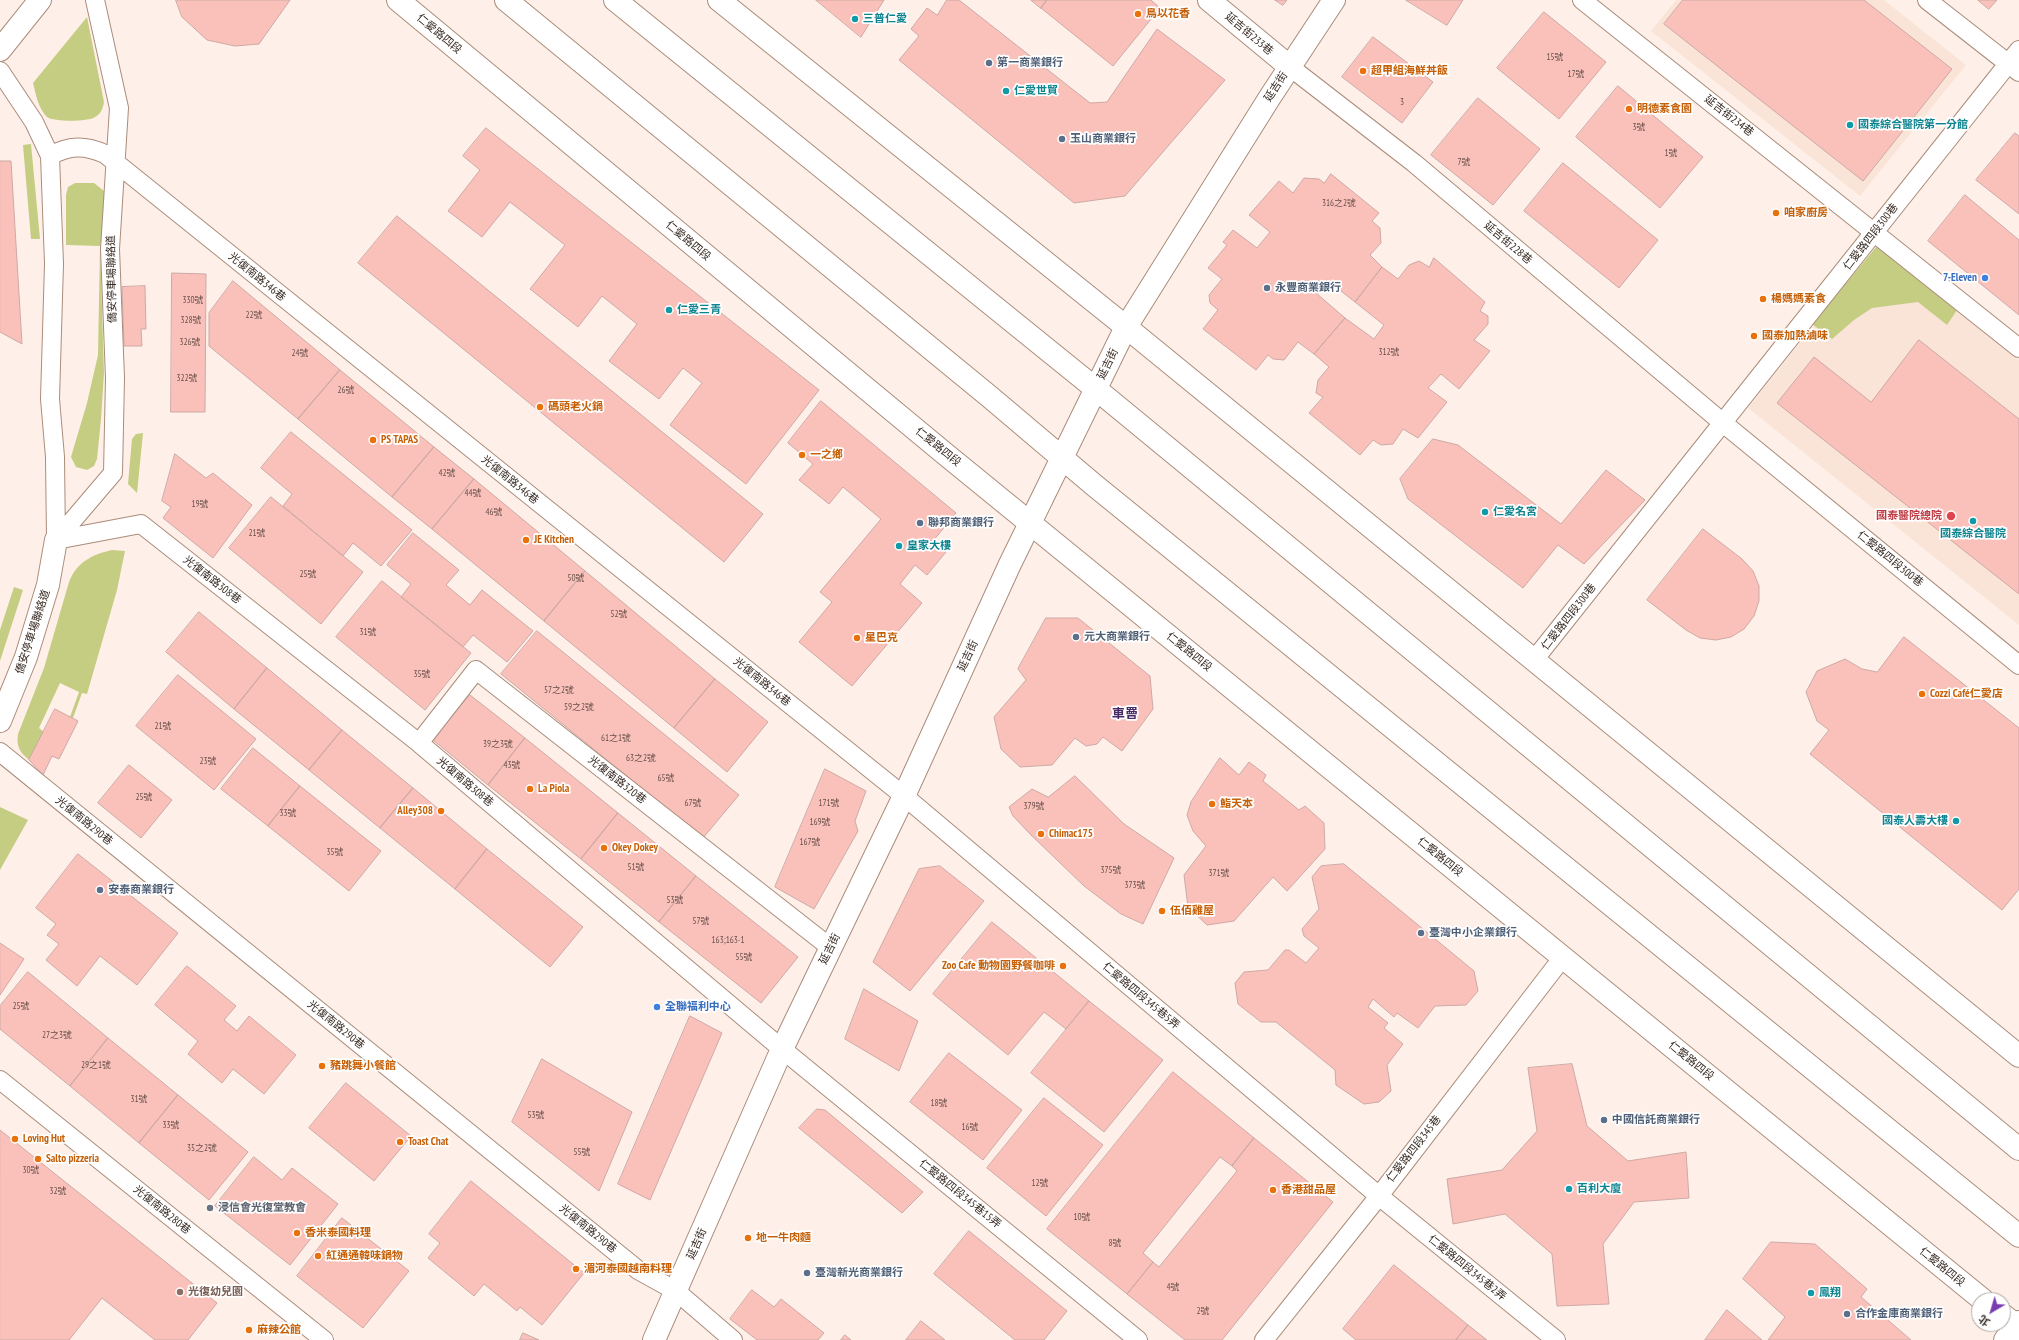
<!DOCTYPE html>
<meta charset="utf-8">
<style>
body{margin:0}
#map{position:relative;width:2019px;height:1340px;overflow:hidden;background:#fef0e8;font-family:"PT Sans Narrow","Noto Sans TC",sans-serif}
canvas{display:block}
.north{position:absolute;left:1971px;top:1292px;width:40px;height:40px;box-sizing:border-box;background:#fff;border:1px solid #afa9a7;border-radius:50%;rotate:218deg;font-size:11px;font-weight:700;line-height:16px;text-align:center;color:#362922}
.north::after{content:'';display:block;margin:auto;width:14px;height:18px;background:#793cb1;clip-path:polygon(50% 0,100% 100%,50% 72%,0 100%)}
</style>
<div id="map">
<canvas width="2019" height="1340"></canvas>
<div class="north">北</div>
</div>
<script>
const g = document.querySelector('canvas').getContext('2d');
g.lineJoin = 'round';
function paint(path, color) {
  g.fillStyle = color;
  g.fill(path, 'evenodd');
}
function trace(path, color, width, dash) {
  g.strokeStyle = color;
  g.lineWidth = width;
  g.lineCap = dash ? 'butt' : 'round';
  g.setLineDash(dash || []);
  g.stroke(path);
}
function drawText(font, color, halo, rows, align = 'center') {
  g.font = font + ' "PT Sans Narrow","Noto Sans TC",sans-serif';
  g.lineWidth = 3.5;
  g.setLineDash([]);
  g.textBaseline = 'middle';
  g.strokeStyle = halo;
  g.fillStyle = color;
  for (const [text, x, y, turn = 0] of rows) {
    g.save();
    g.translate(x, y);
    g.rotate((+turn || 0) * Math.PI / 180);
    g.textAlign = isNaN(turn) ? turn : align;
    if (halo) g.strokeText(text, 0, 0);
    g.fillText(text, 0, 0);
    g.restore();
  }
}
const medical = new Path2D(`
 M1676 0H1884L1966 65 1860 196 1651 31Z
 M1877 246 2019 360V625L1748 408Z`);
const green = new Path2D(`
 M87 17 104 102C103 108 101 114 95 117 88 122 54 122 47 117 38 108 36 95 33 83Z
 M31 144 40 239H31L23 145Z
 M75 183H94L104 191 103 235 100 245 104 373 101 419 97 459 94 466 87 470 76 467 71 457 87 403 98 355 100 246 66 245V195L68 187Z
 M1877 246 1957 310 1947 325 1918 302 1872 308 1854 320 1832 339 1812 324Z
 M143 433 137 493 128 484 132 439 136 434Z
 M112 550 125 551 117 590 87 694 82 693 73 718 70 717 79 692 60 683 39 728 44 732 29 760C20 752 16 747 18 734L44 668 69 582C77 562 91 555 112 550Z
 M14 587 23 590 0 661V630Z
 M0 807 28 820 0 870Z`);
const building = new Path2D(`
 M176 0H290L259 44 235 46 207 40 182 17Z
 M816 0H884L861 37Z
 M947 0H959L1090 103 1107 102 1157 29 1225 80 1125 196 1074 203 899 60 919 36 911 29 927 8 937 15Z
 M1031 0H1047L1041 8Z
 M1047 0H1151L1160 8 1113 66 1041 8Z
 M1275 0H1287L1283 5Z
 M1406 0H1463L1447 25Z
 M1683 0H1864L1952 69 1863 181 1664 24Z
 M1978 0H1997L1989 9Z
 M1544 12 1606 62 1559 119 1497 68Z
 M1373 37 1433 82 1402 123 1342 77Z
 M1618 86 1703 157 1660 208 1576 137Z
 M1478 98 1540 149 1493 205 1431 155Z
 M486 128 819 390 746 484 670 425 702 383 683 368 659 399 609 361 637 324 602 296 578 327 530 289 565 245 510 202 482 237 448 211 480 170 463 156Z
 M2015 133 2019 136V214L1976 180Z
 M0 161H11L22 344 0 332Z
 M1563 163 1658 240 1619 288 1524 211Z
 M1331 174 1379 213 1372 221 1380 228 1381 243 1370 255 1382 267 1355 302 1327 280 1316 293 1345 318 1314 354 1298 342 1284 360 1273 359 1268 355 1256 370 1203 329 1218 310 1210 303 1209 295 1222 279 1208 268 1227 245 1223 242 1233 230 1257 248 1270 232 1249 215 1279 181 1293 193 1304 178 1319 179 1324 183Z
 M1965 195 2019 240V315L1928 241Z
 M397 216 763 514 724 562 358 263Z
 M1434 258 1485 302 1480 311 1488 316V324L1474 340 1490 351 1459 389 1441 374 1428 388 1447 402 1418 438 1403 429 1393 444 1381 445 1373 440 1360 455 1309 413 1323 397 1316 393 1318 380 1329 367 1314 354 1345 318 1374 339 1384 325 1355 302 1382 267 1398 279 1409 265 1419 261 1429 267Z
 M172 273 206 274 205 412H171Z
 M233 281 340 370 298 419 209 346V313Z
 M145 286 146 329H141L142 346H124L122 287Z
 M1919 340 2019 419V594L1777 403 1814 357 1871 402Z
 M340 370 434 447 392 497 298 419Z
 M821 401 956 513 933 541 946 552 927 575 915 565 900 584 922 603 852 686 799 642 832 602 820 592 881 519 843 487 829 504 799 480 813 464 788 443Z
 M291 432 412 530 381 566 353 543 343 556 283 506 292 494 261 468Z
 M1433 439 1458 445 1561 524 1606 470 1645 500 1584 564 1558 545 1523 588 1408 499 1400 479Z
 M434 447 474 479 432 529 392 497Z
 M175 454 206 478 213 473 252 505 213 558 163 518 171 507 162 501Z
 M474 479 585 571 544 621 432 529Z
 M271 497 363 572 321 624 229 548Z
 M1703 529 1742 559 1753 571 1759 586V601L1754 616 1744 629 1731 637 1716 640 1700 638 1686 630 1647 600Z
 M413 533 459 570 446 585 470 605 482 590 533 631 507 662 473 635 463 647 401 597 411 584 387 565Z
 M585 571 715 679 674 728 544 621Z
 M382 581 471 653 425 710 336 637Z
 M199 612 267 668 234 709 166 652Z
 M1046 618H1078L1150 676 1153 709 1122 751 1103 737 1097 744 1086 746 1075 738 1052 765 1020 767 1001 749 994 717 1026 680 1018 669Z
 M537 631 739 795 703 838 501 674Z
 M1904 637 2019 728V889L2002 910 1810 754 1829 730 1817 721 1806 692 1817 671 1845 659 1862 669 1877 672Z
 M267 668 342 730 309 770 234 709Z
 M178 675 256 739 214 790 136 726Z
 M715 679 768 722 727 772 674 728Z
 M470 695 525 738 488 785 433 740Z
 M55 709 78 721 59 759 52 756 43 775 29 760Z
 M342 730 413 788 380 828 309 770Z
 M525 738 618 813 581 859 488 785Z
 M253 748 300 786 268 826 221 789Z
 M1220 758 1239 775 1249 762 1266 775 1263 781 1299 810 1305 806 1324 823 1325 849 1287 891 1273 877 1234 921 1207 925 1188 907 1184 875 1206 846 1193 831 1187 815 1191 802Z
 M129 765 172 800 141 838 98 803Z
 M825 769 866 791 855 821 858 831 814 909 775 887Z
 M1075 776 1124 824 1174 858 1143 924 1121 914 1084 886 1031 835 1013 816 1009 807 1032 789 1048 797Z
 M300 786 381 851 349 891 268 826Z
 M413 788 487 849 455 889 380 828Z
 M618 813 696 876 659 922 581 859Z
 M487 849 583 927 550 967 455 889Z
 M78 854 178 933 137 985 100 956 77 986 46 960 59 944 47 935 56 924 36 908Z
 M1344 864 1474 971 1478 991 1466 1005 1435 1006 1418 1028 1397 1013 1394 1017 1373 999 1368 1007 1388 1023 1384 1028 1403 1044 1387 1065 1391 1091 1379 1102 1364 1104 1336 1085 1335 1070 1276 1022H1261L1238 1004 1235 983 1244 972 1268 970 1285 950H1289L1306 963 1319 948 1304 936 1302 929 1319 909 1312 877 1321 866Z
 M940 866 984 901 910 991 873 962 919 869Z
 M696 876 798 957 761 1003 659 922Z
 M992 922 1089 1001 1066 1029 1044 1012 1008 1055 933 994Z
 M0 943 24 959 0 995Z
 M187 966 236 1006 224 1020 237 1031 249 1016 296 1055 264 1094 233 1069 222 1083 188 1054 198 1041 155 1005Z
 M28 972 108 1038 70 1086 0 1029V1006Z
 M864 989 918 1021 899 1071 845 1039Z
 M1089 1001 1163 1060 1104 1132 1031 1073Z
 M690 1016 722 1033 650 1200 618 1184Z
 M108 1038 178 1095 139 1143 70 1086Z
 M949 1053 1022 1110 983 1160 910 1102Z
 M542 1059 632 1112 599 1191 512 1122Z
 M1572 1064 1587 1126 1628 1161 1686 1152 1689 1198 1634 1202 1603 1244 1609 1304 1557 1306 1552 1254 1505 1214 1453 1224 1447 1179 1502 1170 1537 1131 1528 1068Z
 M1173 1072 1254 1138 1232 1166 1220 1157 1143 1253 1153 1262 1127 1294 1047 1229Z
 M346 1083 411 1136 374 1181 309 1128Z
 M178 1095 248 1152 209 1200 139 1143Z
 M1044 1098 1103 1145 1046 1216 987 1168Z
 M817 1109 825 1110 923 1192 902 1213 799 1128Z
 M0 1130 217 1303 188 1340H155L102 1298 69 1340H0Z
 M1254 1138 1333 1202 1222 1340H1185L1127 1294 1153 1262 1159 1267 1237 1171 1232 1166Z
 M254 1157 282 1180 292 1168 338 1204 290 1265 215 1206Z
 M471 1181 584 1273 542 1325 520 1307 517 1311 484 1284 474 1296 428 1258 440 1243 429 1234Z
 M342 1218 409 1271 363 1328 297 1276Z
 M969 1231 1067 1311 1044 1340H1015L934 1274Z
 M1771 1242 1815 1244 1867 1289 1861 1297 1911 1340H1768L1785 1317 1743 1279Z
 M1394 1265 1468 1325 1456 1340H1356L1343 1329Z
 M752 1290 774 1307 781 1299 824 1333 818 1340H757L730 1319Z
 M1727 1310 1762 1340H1705Z
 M921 1321 945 1340H906Z
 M1468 1325 1487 1340H1456Z
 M523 1333 539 1340H520Z
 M845 1335 851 1340H841Z`);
const lane = new Path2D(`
 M1582 0 2019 348
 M1927 0 2019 72
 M1290 67 1414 163 1723 423 2019 665
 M0 71 34 122 50 156 54 264 50 399 55 457 56 540
 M50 156C69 145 85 145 105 154L904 796 1379 1196 1556 1340
 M56 540 141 524 419 743 782 1049 1138 1340
 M56 540 113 473 115 378 110 249 119 108 95 0
 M1534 660 2019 50
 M419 743 476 670 831 948
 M0 752 638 1270 676 1291 733 1340
 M0 1080 324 1340
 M1264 1340 1379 1196 1563 957`);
const street = new Path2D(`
 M1209 0 1290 67
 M0 721 26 657 48 585 56 540
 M2005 1340 2019 1322`);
const secondary = new Path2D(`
 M398 0 944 453 1983 1300
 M506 0 990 397 1094 485 2019 1236
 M615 0 1096 389 2019 1149
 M719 0 1126 327 2019 1056
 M0 50 40 0
 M2003 1315 2019 1328
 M654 1340 782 1049 904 796 1010 564 1126 327 1270 97 1334 0`);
const markers = [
 [1138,14,4,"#e8710a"],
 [855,19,4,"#0f9aa8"],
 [989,63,4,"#5c6f8a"],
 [1363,71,4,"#e8710a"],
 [1006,91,4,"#0f9aa8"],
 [1629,109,4,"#e8710a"],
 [1850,125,4,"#0f9aa8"],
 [1062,139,4,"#5c6f8a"],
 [1776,213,4,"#e8710a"],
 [1985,278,4,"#3f7fe0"],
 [1267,288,4,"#5c6f8a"],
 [1763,299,4,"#e8710a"],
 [669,310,4,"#0f9aa8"],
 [1754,336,4,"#e8710a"],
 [540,407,4,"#e8710a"],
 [373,440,4,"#e8710a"],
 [802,455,4,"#e8710a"],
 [1485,512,4,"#0f9aa8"],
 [1951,516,5,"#e0444e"],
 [1973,521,4,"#0f9aa8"],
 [920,523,4,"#5c6f8a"],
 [526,540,4,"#e8710a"],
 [899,546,4,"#0f9aa8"],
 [1076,637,4,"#5c6f8a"],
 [857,638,4,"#e8710a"],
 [1922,694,4,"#e8710a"],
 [530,789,4,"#e8710a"],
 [1212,804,4,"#e8710a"],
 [441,811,4,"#e8710a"],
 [1956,821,4,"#0f9aa8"],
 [1041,834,4,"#e8710a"],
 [604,848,4,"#e8710a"],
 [100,890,4,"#5c6f8a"],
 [1162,911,4,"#e8710a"],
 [1421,933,4,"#5c6f8a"],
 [1063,966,4,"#e8710a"],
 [657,1007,4,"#3f7fe0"],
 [322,1066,4,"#e8710a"],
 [1604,1120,4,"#5c6f8a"],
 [15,1139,4,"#e8710a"],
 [400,1142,4,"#e8710a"],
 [38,1159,4,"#e8710a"],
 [1569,1189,4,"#0f9aa8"],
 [1273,1190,4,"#e8710a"],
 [210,1208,4,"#6b7280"],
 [297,1233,4,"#e8710a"],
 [748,1238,4,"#e8710a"],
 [318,1256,4,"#e8710a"],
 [576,1269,4,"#e8710a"],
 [807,1273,4,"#5c6f8a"],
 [180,1292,4,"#8d6e63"],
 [1811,1293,4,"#0f9aa8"],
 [1847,1314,4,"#5c6f8a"],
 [249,1330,4,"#e8710a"]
];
const numberNames = [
 ["15號",1555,57],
 ["17號",1576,74],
 ["3",1402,102],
 ["3號",1639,127],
 ["1號",1671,153],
 ["7號",1464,162],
 ["316之2號",1339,203],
 ["330號",193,300],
 ["22號",254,315],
 ["328號",191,320],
 ["326號",190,342],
 ["312號",1389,352],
 ["24號",300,353],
 ["322號",187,378],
 ["26號",346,390],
 ["42號",447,473],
 ["44號",473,493],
 ["19號",200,504],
 ["46號",494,512],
 ["21號",257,533],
 ["25號",308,574],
 ["50號",576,578],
 ["52號",619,614],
 ["31號",368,632],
 ["35號",422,674],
 ["57之2號",559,690],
 ["59之2號",579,707],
 ["21號",163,726],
 ["61之1號",616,738],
 ["39之3號",498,744],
 ["63之2號",641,758],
 ["23號",208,761],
 ["43號",512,765],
 ["65號",666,778],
 ["25號",144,797],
 ["67號",693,803],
 ["171號",829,803],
 ["379號",1034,806],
 ["33號",288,813],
 ["169號",820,822],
 ["167號",810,842],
 ["35號",335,852],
 ["51號",636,867],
 ["375號",1111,870],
 ["371號",1219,873],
 ["373號",1135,885],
 ["53號",675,900],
 ["57號",701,921],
 ["163;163-1",728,940],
 ["55號",744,957],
 ["25號",21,1006],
 ["27之3號",57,1035],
 ["29之1號",96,1065],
 ["31號",139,1099],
 ["18號",939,1103],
 ["53號",536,1115],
 ["33號",171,1125],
 ["16號",970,1127],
 ["35之2號",202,1148],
 ["55號",582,1152],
 ["30號",31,1170],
 ["12號",1040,1183],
 ["32號",58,1191],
 ["10號",1082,1217],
 ["8號",1115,1243],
 ["4號",1173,1287],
 ["2號",1203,1311]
];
const foodNames = [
 ["鳥以花香",1146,14],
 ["超甲組海鮮丼飯",1371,71],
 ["明德素食園",1637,109],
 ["咱家廚房",1784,213],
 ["楊媽媽素食",1771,299],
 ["國泰加熱滷味",1762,336],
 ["碼頭老火鍋",548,407],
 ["PS TAPAS",381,440],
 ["一之鄉",810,455],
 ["JE Kitchen",534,540],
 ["星巴克",865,638],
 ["Cozzi Café仁愛店",1930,694],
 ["La Piola",538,789],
 ["鮨天本",1220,804],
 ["Alley308",433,811,"right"],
 ["Chimac175",1049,834],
 ["Okey Dokey",612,848],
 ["伍佰雞屋",1170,911],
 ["Zoo Cafe 動物園野餐咖啡",1055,966,"right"],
 ["豬跳舞小餐館",330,1066],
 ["Loving Hut",23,1139],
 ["Toast Chat",408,1142],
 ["Salto pizzeria",46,1159],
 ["香港甜品屋",1281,1190],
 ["香米泰國料理",305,1233],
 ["地一牛肉麵",756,1238],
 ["紅通通韓味鍋物",326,1256],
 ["湄河泰國越南料理",584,1269],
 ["麻辣公館",257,1330]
];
const cultureNames = [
 ["三普仁愛",863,19],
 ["仁愛世貿",1014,91],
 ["國泰綜合醫院第一分館",1858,125],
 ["仁愛三青",677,310],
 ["仁愛名宮",1493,512],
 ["國泰綜合醫院",1973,534,"center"],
 ["皇家大樓",907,546],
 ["國泰人壽大樓",1948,821,"right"],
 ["百利大廈",1577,1189],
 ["鳳翔",1819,1293]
];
const streetNames = [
 ["仁愛路四段",439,34,40],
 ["延吉街233巷",1249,34,40],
 ["延吉街",1276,87,-57],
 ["延吉街234巷",1729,116,38],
 ["仁愛路四段300巷",1871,237,-52],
 ["仁愛路四段",688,241,40],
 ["延吉街228巷",1508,243,40],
 ["光復南路346巷",257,277,39],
 ["僑安停車場聯絡道",112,279,-91],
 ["延吉街",1108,364,-64],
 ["仁愛路四段",938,447,39],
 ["光復南路346巷",510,480,39],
 ["仁愛路四段300巷",1890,559,39],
 ["光復南路308巷",212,580,38],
 ["仁愛路四段300巷",1569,617,-52],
 ["僑安停車場聯絡道",33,632,-72],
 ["仁愛路四段",1189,652,39],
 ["延吉街",968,656,-65],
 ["光復南路346巷",762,682,39],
 ["光復南路320巷",617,780,38],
 ["光復南路308巷",465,782,40],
 ["光復南路290巷",84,821,39],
 ["仁愛路四段",1440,857,39],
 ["延吉街",830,949,-64],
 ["仁愛路四段345巷5弄",1141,996,40],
 ["光復南路290巷",336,1025,39],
 ["仁愛路四段",1691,1061,39],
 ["仁愛路四段345巷",1414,1149,-52],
 ["仁愛路四段345巷15弄",960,1194,39],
 ["光復南路280巷",162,1210,39],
 ["光復南路290巷",588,1229,39],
 ["延吉街",697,1244,-66],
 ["仁愛路四段",1942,1267,39],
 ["仁愛路四段345巷2弄",1467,1268,39]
];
const serviceNames = [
 ["第一商業銀行",997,63],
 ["玉山商業銀行",1070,139],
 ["永豐商業銀行",1275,288],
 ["聯邦商業銀行",928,523],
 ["元大商業銀行",1084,637],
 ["安泰商業銀行",108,890],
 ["臺灣中小企業銀行",1429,933],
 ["中國信託商業銀行",1612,1120],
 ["臺灣新光商業銀行",815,1273],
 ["合作金庫商業銀行",1855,1314]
];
const shopNames = [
 ["7-Eleven",1977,278],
 ["全聯福利中心",665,1007,"left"]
];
const healthNames = [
 ["國泰醫院總院",1942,516]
];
const worshipNames = [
 ["浸信會光復堂教會",218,1208]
];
const educationNames = [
 ["光復幼兒園",188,1292]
];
const quarterNames = [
 ["車罾",1125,714]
];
paint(medical, '#fae4d7');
paint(green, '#c4cd82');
paint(building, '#fac1bb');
trace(building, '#cea8a4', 1);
trace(lane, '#ab8c7b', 20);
trace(street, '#ab8c7b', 24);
trace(secondary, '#ab8c7b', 24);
trace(lane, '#fff', 18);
trace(street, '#fff', 22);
trace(secondary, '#fff', 22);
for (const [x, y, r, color] of markers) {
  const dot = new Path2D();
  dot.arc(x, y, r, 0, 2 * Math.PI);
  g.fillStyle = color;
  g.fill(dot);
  trace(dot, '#fff', 1.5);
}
drawText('9px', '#674f48', null, numberNames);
drawText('bold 11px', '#c56008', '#fff', foodNames, 'left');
drawText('bold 11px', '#0d838f', '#fff', cultureNames, 'left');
drawText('11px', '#362922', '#fff', streetNames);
drawText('bold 11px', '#4e5e75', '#fff', serviceNames, 'left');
drawText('bold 11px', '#366cbe', '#fff', shopNames, 'right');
drawText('bold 11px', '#be3a42', '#fff', healthNames, 'right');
drawText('bold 11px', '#5b616d', '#fff', worshipNames, 'left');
drawText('bold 11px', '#785e54', '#fff', educationNames, 'left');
drawText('bold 13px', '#482b65', '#fff', quarterNames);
</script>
